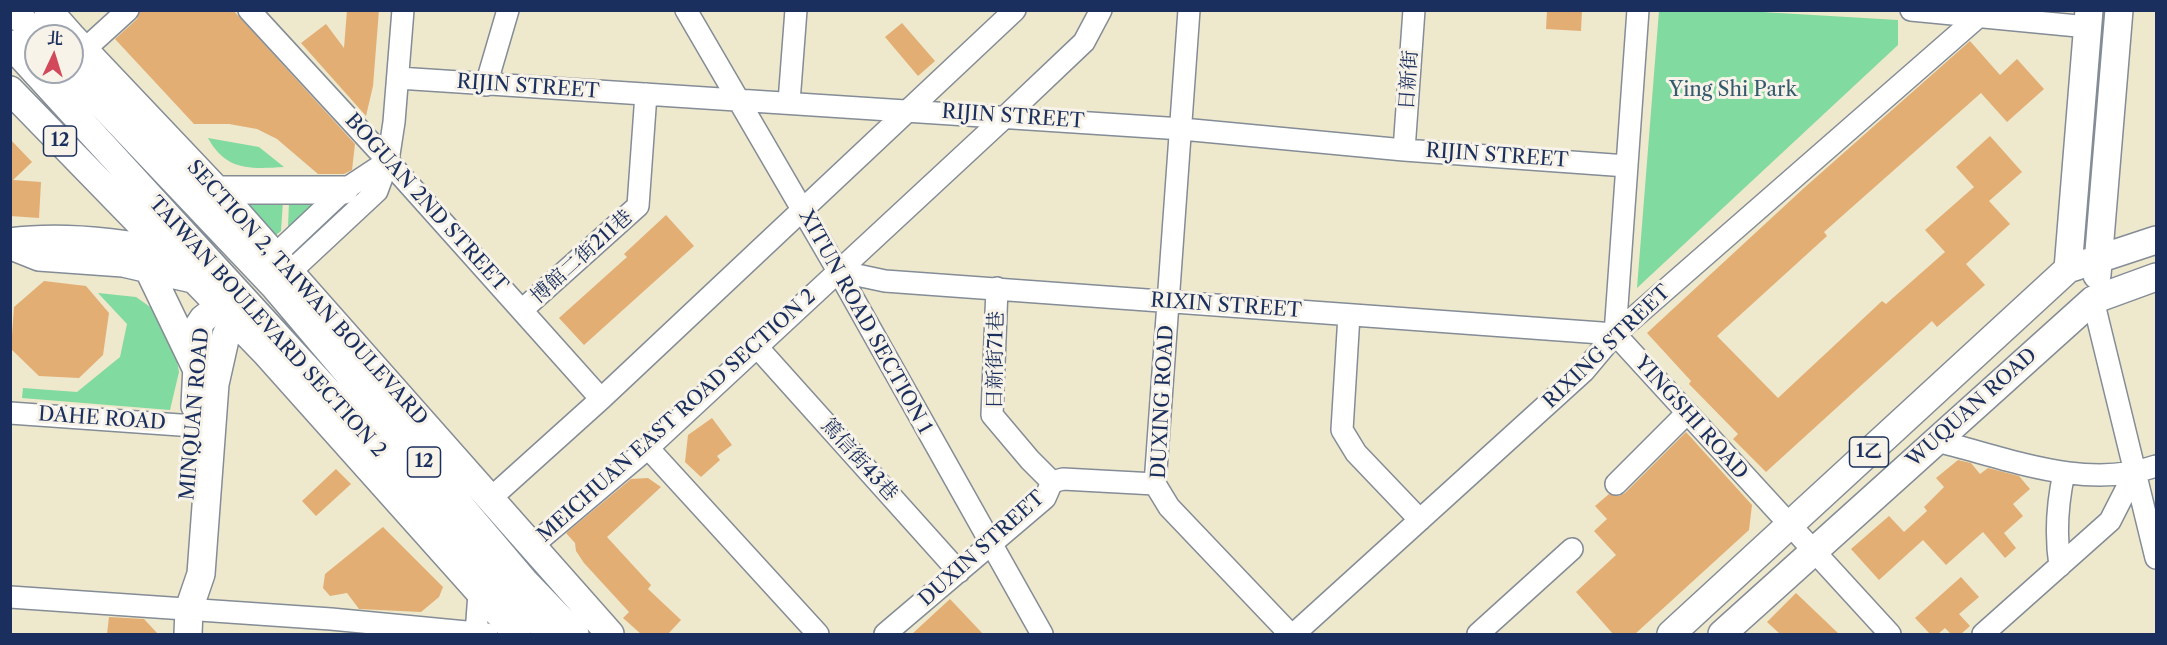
<!DOCTYPE html>
<meta charset="utf-8">
<style>
body{margin:0}
#map{position:relative;width:2167px;height:645px;overflow:hidden;background:#eee8cd;font-family:"Libre Caslon Text","Noto Serif TC",serif}
canvas{display:block}
.frame{position:absolute;inset:0;border:12px solid #1b2f5e;pointer-events:none}
.north{position:absolute;left:24px;top:24px;width:60px;height:60px;box-sizing:border-box;background:#f7f3e8;border:2px solid #9fa5b1;border-radius:50%;rotate:4deg;font-size:16px;font-weight:700;line-height:24px;text-align:center;color:#1b2f5e}
.north::after{content:'';display:block;margin:auto;width:21px;height:27px;background:#d1495b;clip-path:polygon(50% 0,100% 100%,50% 72%,0 100%)}
</style>
<div id="map">
<canvas width="2167" height="645"></canvas>
<div class="frame"></div>
<div class="north">北</div>
</div>
<script>
const g = document.querySelector('canvas').getContext('2d');
g.lineJoin = 'round';
function paint(path, color) {
  g.fillStyle = color;
  g.fill(path, 'evenodd');
}
function trace(path, color, width, dash) {
  g.strokeStyle = color;
  g.lineWidth = width;
  g.lineCap = dash ? 'butt' : 'round';
  g.setLineDash(dash || []);
  g.stroke(path);
}
function drawText(font, color, halo, rows, align = 'center') {
  g.font = font + ' "Libre Caslon Text","Noto Serif TC",serif';
  g.lineWidth = 6;
  g.setLineDash([]);
  g.textBaseline = 'middle';
  g.strokeStyle = halo;
  g.fillStyle = color;
  for (const [text, x, y, turn = 0] of rows) {
    g.save();
    g.translate(x, y);
    g.rotate((+turn || 0) * Math.PI / 180);
    g.textAlign = isNaN(turn) ? turn : align;
    if (halo) g.strokeText(text, 0, 0);
    g.fillText(text, 0, 0);
    g.restore();
  }
}
const green = new Path2D(`
 M1659 11H1745L1898 20V45L1637 288Z
 M208 138 259 147 284 167C250 169 226 171 208 138Z
 M240 195 283 201 281 231 276 235Z
 M322 199 288 227 289 202Z
 M98 293 136 297 156 311 175 350 179 372 170 410 22 398 23 388 77 392 120 357 127 324Z`);
const building = new Path2D(`
 M140 10H233L355 144 352 170 344 174H318L277 139 257 129 229 124H194L115 39 137 19Z
 M347 10H379L373 86 366 116 301 43 326 24 344 48Z
 M1547 10H1582L1581 31 1546 29Z
 M902 23 935 61 918 76 885 37Z
 M1970 41 2000 75 2017 59 2044 89 2007 122 1981 93 1824 232 1827 236 1717 336 1778 398 1882 301 1886 304 1945 252 1925 230 1974 187 1956 167 1990 136 2022 172 1989 201 2010 224 1966 264 1985 285 1937 327 1932 321 1766 472 1733 439 1738 434 1689 384 1691 381 1647 333 1804 188Z
 M10 139 32 162 13 180 41 182 39 218 10 216Z
 M666 215 694 246 584 345 559 318 627 257 624 254Z
 M44 281 86 286 109 313 103 355 79 378 39 376 11 349 14 307Z
 M712 418 732 445 717 456 720 460 701 477 685 462 688 435Z
 M1686 432 1752 505 1749 530 1635 634H1613L1576 592 1616 555 1594 531 1607 519 1595 506 1609 494 1619 496 1625 493Z
 M1958 460 1971 463 1980 474 1988 468 2019 476 2030 489 2013 504 2023 516 2004 533 2016 548 2005 558 1983 532 1946 565 1923 540 1879 580 1851 549 1889 516 1904 532 1927 511 1924 507 1944 487 1936 478Z
 M336 469 351 484 316 516 302 501Z
 M648 478 661 487 607 537 651 585 648 589 681 620 668 634H641L623 618 629 612 584 563 576 551 575 543 566 533 631 479Z
 M383 527 443 587 439 597 421 612 359 609 347 593 330 596 323 588 325 574Z
 M1961 577 1979 597 1959 614 1970 626 1961 634H1951L1945 628 1938 634H1930L1915 618Z
 M1796 593 1839 634H1780L1767 622Z
 M950 599 983 634H912Z
 M109 617 144 619 158 634H107Z`);
const minor = new Path2D(`
 M249 10 388 161 601 399
 M686 10 838 271 1042 634
 M1189 10 1155 484 1169 507 1290 634
 M1638 10 1615 334 1890 634
 M1911 10 2088 27
 M84 50 128 10
 M398 78 1182 129 1404 150 1627 166
 M486 85 508 10
 M789 102 796 10
 M1404 150 1414 10
 M275 255 344 190 388 161
 M838 271 885 281 1615 334
 M289 273 377 191 388 161 394 122 403 10
 M997 288 992 415 1030 460 1052 482
 M2093 300 2156 558
 M522 310 638 206 646 94
 M1349 315 1342 430 1356 453 1420 520
 M758 348 959 572
 M10 413 194 426
 M1937 441C2007 458 2085 491 2156 466
 M648 448 818 634
 M1616 484 1687 413
 M491 498 601 399 1015 10
 M533 545 648 448 1006 116 1084 42 1101 10
 M2060 566C2055 533 2057 505 2064 473
 M10 597 331 619 487 634
 M476 634 479 593
 M885 634 1045 498 1052 482 1063 479 1155 484
 M1294 634 1584 371 1615 334 1979 16
 M1478 634 1572 549
 M1983 634 2110 521 2134 474`);
const major = new Path2D(`
 M13 10 37 36
 M48 10 71 36
 M72 37 217 190 610 634
 M10 44 550 634
 M71 72 275 287 524 581 575 634
 M10 90 265 352 517 634
 M217 190H344
 M10 242C64 235 120 242 173 253
 M14 247 39 257 123 263 197 280
 M142 256 196 368
 M2068 269 2089 10
 M2097 275 2119 10
 M195 406 199 325 203 319 235 294
 M188 634 189 609 201 574 215 384 226 335 250 312
 M1671 634 2068 269 2156 240
 M1722 634 2093 300 2156 277`);
const shields = [
 [60,141,33],
 [1869,452,39],
 [424,462,33]
];
const shieldNames = [
 ["12",60,141],
 ["1乙",1869,452],
 ["12",424,462]
];
const streetNames = [
 ["日新街",1409,80,-86],
 ["RIJIN STREET",528,87,4],
 ["RIJIN STREET",1013,117,4],
 ["RIJIN STREET",1497,156,4],
 ["BOGUAN 2ND STREET",426,203,48],
 ["博館二街211巷",582,257,-42],
 ["SECTION 2, TAIWAN BOULEVARD",307,293,48],
 ["RIXIN STREET",1226,306,4],
 ["XITUN ROAD SECTION 1",865,322,61],
 ["TAIWAN BOULEVARD SECTION 2",267,327,48],
 ["RIXING STREET",1607,347,-44],
 ["日新街71巷",996,360,-89],
 ["DUXING ROAD",1163,402,-87],
 ["WUQUAN ROAD",1972,408,-42],
 ["MINQUAN ROAD",195,414,-85],
 ["MEICHUAN EAST ROAD SECTION 2",677,416,-42],
 ["YINGSHI ROAD",1691,418,48],
 ["DAHE ROAD",102,419,4],
 ["篤信街43巷",859,460,48],
 ["DUXIN STREET",982,549,-42]
];
const parkNames = [
 ["Ying Shi Park",1733,90]
];
paint(green, '#81da9f');
paint(building, '#e2ae74');
trace(minor, '#848c96', 24);
trace(major, '#848c96', 30);
trace(minor, '#fff', 21);
trace(major, '#fff', 27);
for (const [x, y, w] of shields) {
  const box = new Path2D();
  box.roundRect(x - w / 2, y - 15, w, 30, 4.5);
  g.fillStyle = '#f7f3e8';
  g.fill(box);
  trace(box, '#1b2f5e', 1.5);
}
drawText('bold 18px', '#1b2f5e', null, shieldNames);
drawText('20px', '#1b2f5e', '#f7f3e8', streetNames);
drawText('20px', '#345a6e', '#f7f3e8', parkNames);
</script>
